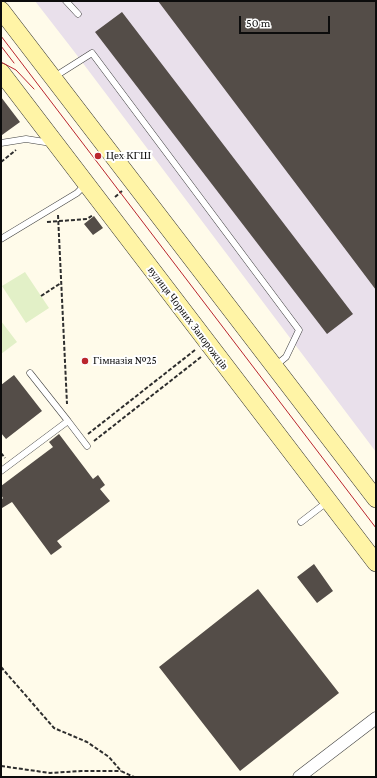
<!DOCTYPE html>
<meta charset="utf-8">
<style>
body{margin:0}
#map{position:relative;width:377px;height:778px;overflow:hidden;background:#fffbea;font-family:"Crimson Pro",serif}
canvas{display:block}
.frame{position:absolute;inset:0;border:2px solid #0c0c0c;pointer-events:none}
.scale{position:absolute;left:239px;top:16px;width:91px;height:18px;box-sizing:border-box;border:2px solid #0c0c0c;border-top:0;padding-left:5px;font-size:12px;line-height:14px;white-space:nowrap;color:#0c0c0c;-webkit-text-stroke:3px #fff;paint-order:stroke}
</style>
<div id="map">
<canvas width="377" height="778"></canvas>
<div class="frame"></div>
<div class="scale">50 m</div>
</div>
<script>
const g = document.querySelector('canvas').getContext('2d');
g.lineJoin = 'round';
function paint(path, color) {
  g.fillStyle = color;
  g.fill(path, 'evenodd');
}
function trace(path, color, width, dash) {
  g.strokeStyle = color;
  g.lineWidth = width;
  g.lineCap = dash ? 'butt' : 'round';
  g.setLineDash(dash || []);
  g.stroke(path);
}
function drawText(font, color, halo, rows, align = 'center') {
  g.font = font + ' "Crimson Pro",serif';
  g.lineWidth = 4;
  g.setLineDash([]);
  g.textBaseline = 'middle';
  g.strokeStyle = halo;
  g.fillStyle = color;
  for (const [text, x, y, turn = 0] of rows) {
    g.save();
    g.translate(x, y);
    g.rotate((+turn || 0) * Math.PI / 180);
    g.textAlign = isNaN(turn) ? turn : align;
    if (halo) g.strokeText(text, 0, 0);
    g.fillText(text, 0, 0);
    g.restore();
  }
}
const industrial = new Path2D(`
 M35 1H376V452L73 50Z`);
const pitch = new Path2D(`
 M25 272 49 308 26 323 2 286Z
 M1 321 17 342 1 354Z`);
const building = new Path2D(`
 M158 1H376V290Z
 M122 12 353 314 327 334 95 32Z
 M1 97 20 122 2 135 1 134Z
 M94 216 103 228 93 235 84 224Z
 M14 375 42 411 6 439 1 433V385Z
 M59 434 93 479 98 475 105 485 100 489 110 501 57 541 62 547 51 555 12 502 2 508 1 507V500L3 498 1 495V486L53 447 49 442Z
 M314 564 333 591 317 603 297 577Z
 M258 589 339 693 240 771 159 667Z`);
const path = new Path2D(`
 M1 162 16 150
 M115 197 122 191
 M58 215 67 404
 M47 222 87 219 93 215
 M41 296 61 283
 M88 434 195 350
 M94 441 201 357
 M1 453 5 458
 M1 667 54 728 87 742 109 757 121 771 134 777
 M1 766 50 773 81 771H121`);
const service = new Path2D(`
 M66 1 78 14
 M54 77 92 53 299 330 286 357 275 366
 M1 143 26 139 51 143
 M1 239 77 193 85 185
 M30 373 68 421
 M1 471 68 421 87 446
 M301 522 327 502`);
const minor = new Path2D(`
 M299 777 376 718`);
const secondary = new Path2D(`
 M1 10 376 499
 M1 72 376 563`);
const tram = new Path2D(`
 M1 36 376 528
 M1 46 14 63
 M1 62 16 70 34 89`);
const markers = [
 [98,156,4,"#ba252d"],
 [85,361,4,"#ba252d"]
];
const poiNames = [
 ["Цех КГШ",106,156],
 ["Гімназія №25",93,361]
];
const streetNames = [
 ["вулиця Чорних Запорожців",188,318,53]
];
paint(industrial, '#e9e0eb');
paint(pitch, '#e2f0c7');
paint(building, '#544d48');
trace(service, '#3f3f3f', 7);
trace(minor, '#3f3f3f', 13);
trace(secondary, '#2e2e2e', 18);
trace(path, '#2e2e2e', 2, [4, 2]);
trace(service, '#fff', 6);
trace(minor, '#fff', 12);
trace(secondary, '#fff4a6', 17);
trace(tram, '#ba252d', 1);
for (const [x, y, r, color] of markers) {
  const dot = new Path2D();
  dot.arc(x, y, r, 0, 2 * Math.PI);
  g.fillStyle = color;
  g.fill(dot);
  trace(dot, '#fff', 1.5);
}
drawText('11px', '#0c0c0c', '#fff', poiNames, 'left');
drawText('11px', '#0c0c0c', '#fff', streetNames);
</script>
